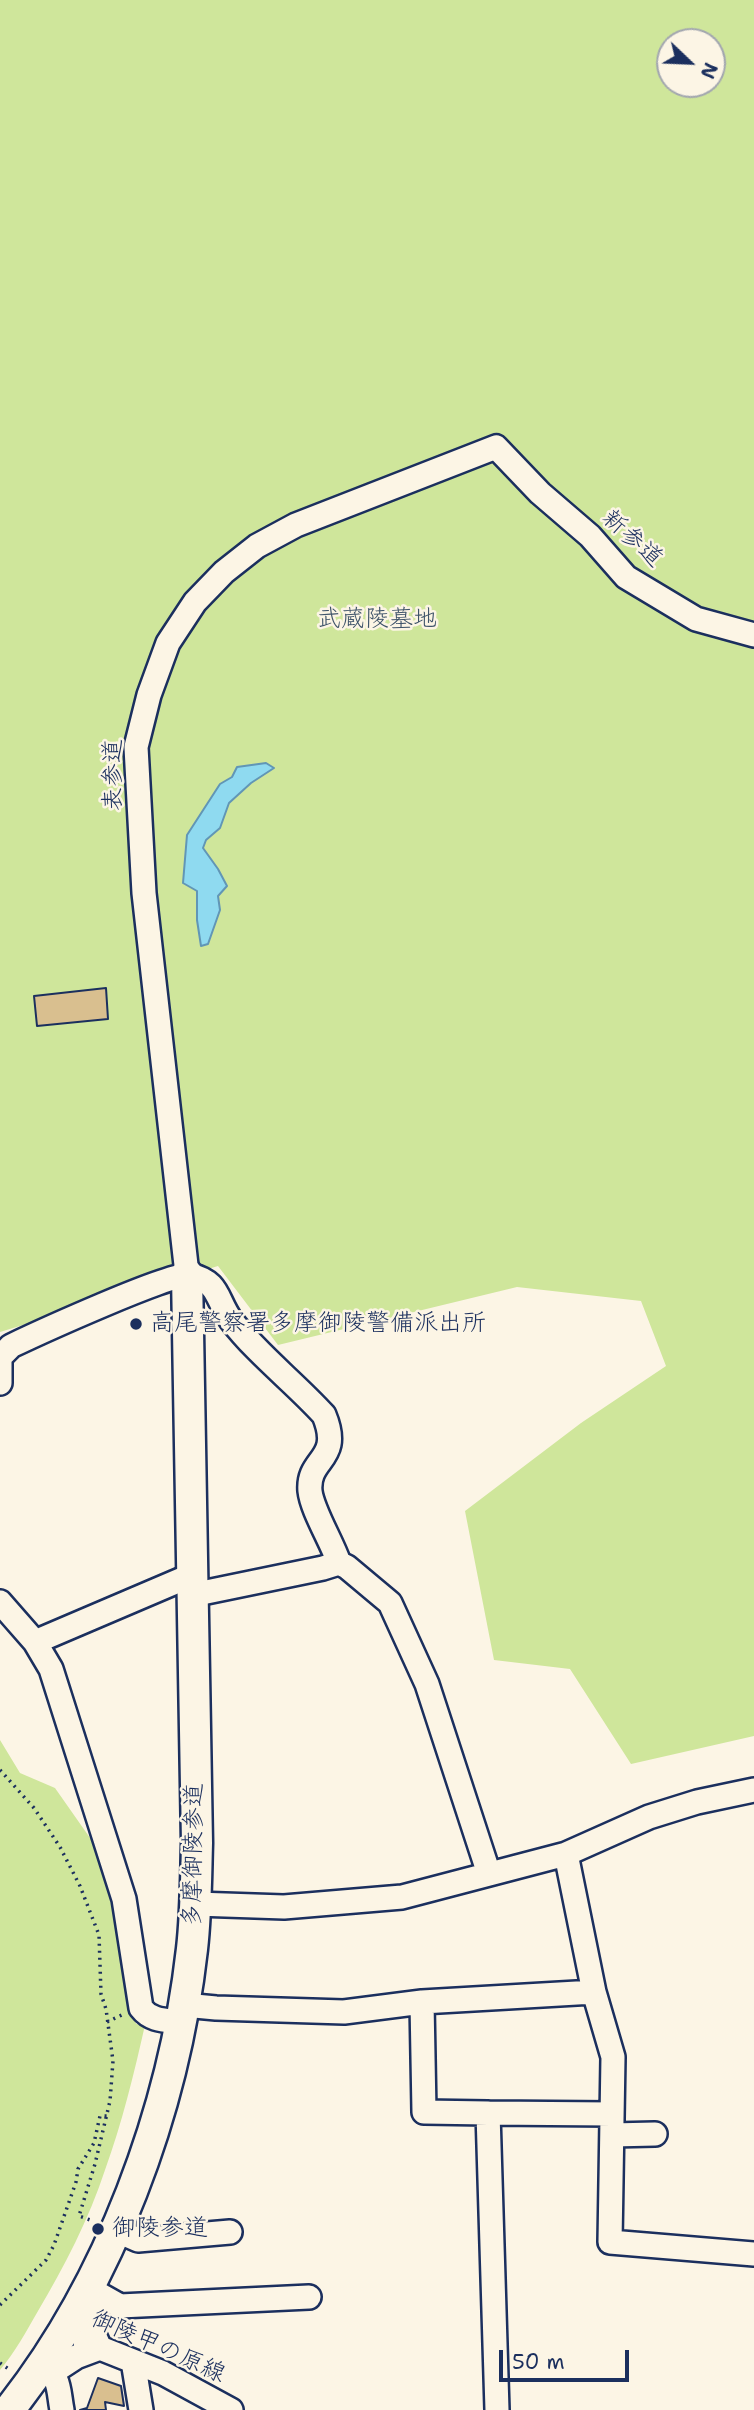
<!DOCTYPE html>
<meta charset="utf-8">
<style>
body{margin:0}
#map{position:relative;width:754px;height:2410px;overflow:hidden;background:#fcf5e5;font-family:"Shantell Sans",sans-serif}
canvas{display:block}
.north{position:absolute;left:656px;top:28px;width:70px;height:70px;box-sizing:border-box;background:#fcf5e5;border:2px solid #a2a6af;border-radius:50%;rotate:113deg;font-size:19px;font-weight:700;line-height:28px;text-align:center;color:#1b2f5e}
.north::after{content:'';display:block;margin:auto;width:24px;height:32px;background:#1b2f5e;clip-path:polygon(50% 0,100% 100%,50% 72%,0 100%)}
.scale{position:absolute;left:499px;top:2350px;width:130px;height:32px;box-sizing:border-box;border:4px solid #1b2f5e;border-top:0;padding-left:9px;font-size:21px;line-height:24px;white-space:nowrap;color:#1b2f5e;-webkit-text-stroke:5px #fcf5e5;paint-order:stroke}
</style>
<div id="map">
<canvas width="754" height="2410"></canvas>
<div class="north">N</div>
<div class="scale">50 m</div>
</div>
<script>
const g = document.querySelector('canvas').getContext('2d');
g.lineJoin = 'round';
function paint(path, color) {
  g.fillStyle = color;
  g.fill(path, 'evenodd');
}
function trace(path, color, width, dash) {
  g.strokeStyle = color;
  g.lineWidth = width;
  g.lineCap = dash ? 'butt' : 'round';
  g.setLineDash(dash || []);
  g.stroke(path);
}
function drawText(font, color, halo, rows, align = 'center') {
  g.font = font + ' "Shantell Sans","Klee One",sans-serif';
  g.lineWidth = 5;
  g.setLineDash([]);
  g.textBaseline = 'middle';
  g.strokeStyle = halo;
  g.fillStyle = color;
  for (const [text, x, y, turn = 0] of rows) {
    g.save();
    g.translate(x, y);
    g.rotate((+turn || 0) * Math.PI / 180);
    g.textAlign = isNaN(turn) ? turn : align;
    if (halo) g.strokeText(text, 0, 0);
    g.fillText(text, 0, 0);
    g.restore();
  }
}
const green = new Path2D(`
 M0 0H754V1736L631 1764 570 1669 494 1660 465 1511 581 1423 666 1366 641 1301 517 1287 278 1345 218 1266 0 1332ZM670 42H712V84H670Z
 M0 1740 20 1773 55 1788 102 1855 118 1904 136 2024 145 2025C134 2074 122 2123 105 2170 89 2219 64 2267 38 2311 26 2332 15 2352 0 2370Z`);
const water = new Path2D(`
 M266 763 274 768 251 783 229 803 220 828 206 840 203 848 218 869 227 886 218 896 220 910 208 944 201 946 197 920V891L183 883 187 835 220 784 232 777 237 767Z`);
const building = new Path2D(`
 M106 988 108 1019 37 1026 34 996Z
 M98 2378 121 2386 124 2406 105 2402 106 2410H80L87 2408Z`);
const path = new Path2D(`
 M0 1770 34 1808 60 1847 80 1886 99 1935 101 1994 106 2009 113 2061 110 2101 95 2164 79 2216 93 2221
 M107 2022 124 2014
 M0 2305 46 2260 54 2245 76 2182 78 2169 94 2143 100 2116H108
 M0 2363 10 2370`);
const minor = new Path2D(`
 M187 1274 144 893 136 747 149 695 168 643 195 602 224 572 257 546 296 525 496 447 540 493 590 536 626 577 696 619 754 635
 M0 1357 11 1346C36 1334 172 1272 189 1275 220 1281 216 1300 231 1320 258 1355 294 1382 324 1415 343 1461 307 1457 310 1491 312 1510 332 1542 339 1563
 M0 1359V1383
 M192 1595 323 1568 339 1563 347 1567 390 1603 427 1684 489 1874
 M0 1602 35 1642 51 1669 124 1899 141 2008C151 2021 165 2020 181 2022
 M35 1642 192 1575
 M566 1854 594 1992 613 2057 610 2242 754 2254
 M196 1904 284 1907 402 1897 566 1854 649 1817 697 1802 754 1790
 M422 2002 424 2112 488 2113 497 2410
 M184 2005 216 2008 344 2012 422 2002 594 1992
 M488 2113 612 2114
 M612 2135 655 2134
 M115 2230 138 2240 230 2232
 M85 2342 163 2373 231 2410
 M133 2361 141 2410
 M41 2365C61 2376 58 2390 62 2410
 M53 2372 76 2357 100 2348 91 2328 88 2288 120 2306 309 2297`);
const major = new Path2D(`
 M9 2410C110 2283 174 2110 192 1949 196 1914 196 1879 197 1843L187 1274`);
const markers = [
 [136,1324,7,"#1b2f5e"],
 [98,2229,7,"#1b2f5e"]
];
const streetNames = [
 ["新参道",632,539,42],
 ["表参道",114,775,-90],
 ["多摩御陵参道",194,1855,-89],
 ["御陵甲の原線",158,2347,24]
];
const parkNames = [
 ["武蔵陵墓地",377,620]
];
const poiNames = [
 ["高尾警察署多摩御陵警備派出所",150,1324],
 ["御陵参道",112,2229]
];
paint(green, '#cfe69b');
paint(water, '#8fdaf0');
trace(water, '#6196b6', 2);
paint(building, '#d9bf8f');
trace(building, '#1b2f5e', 2);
trace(minor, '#1b2f5e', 28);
trace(major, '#1b2f5e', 35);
trace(path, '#1b2f5e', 3.5, [2, 5]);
trace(minor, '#fcf5e5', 23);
trace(major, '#fcf5e5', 30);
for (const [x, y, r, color] of markers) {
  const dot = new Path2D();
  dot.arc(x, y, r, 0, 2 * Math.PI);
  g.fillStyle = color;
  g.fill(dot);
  trace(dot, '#fcf5e5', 2.5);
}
drawText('24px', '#1b2f5e', '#fcf5e5', streetNames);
drawText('24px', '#3f546a', '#fcf5e5', parkNames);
drawText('24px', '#1b2f5e', '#fcf5e5', poiNames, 'left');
</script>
